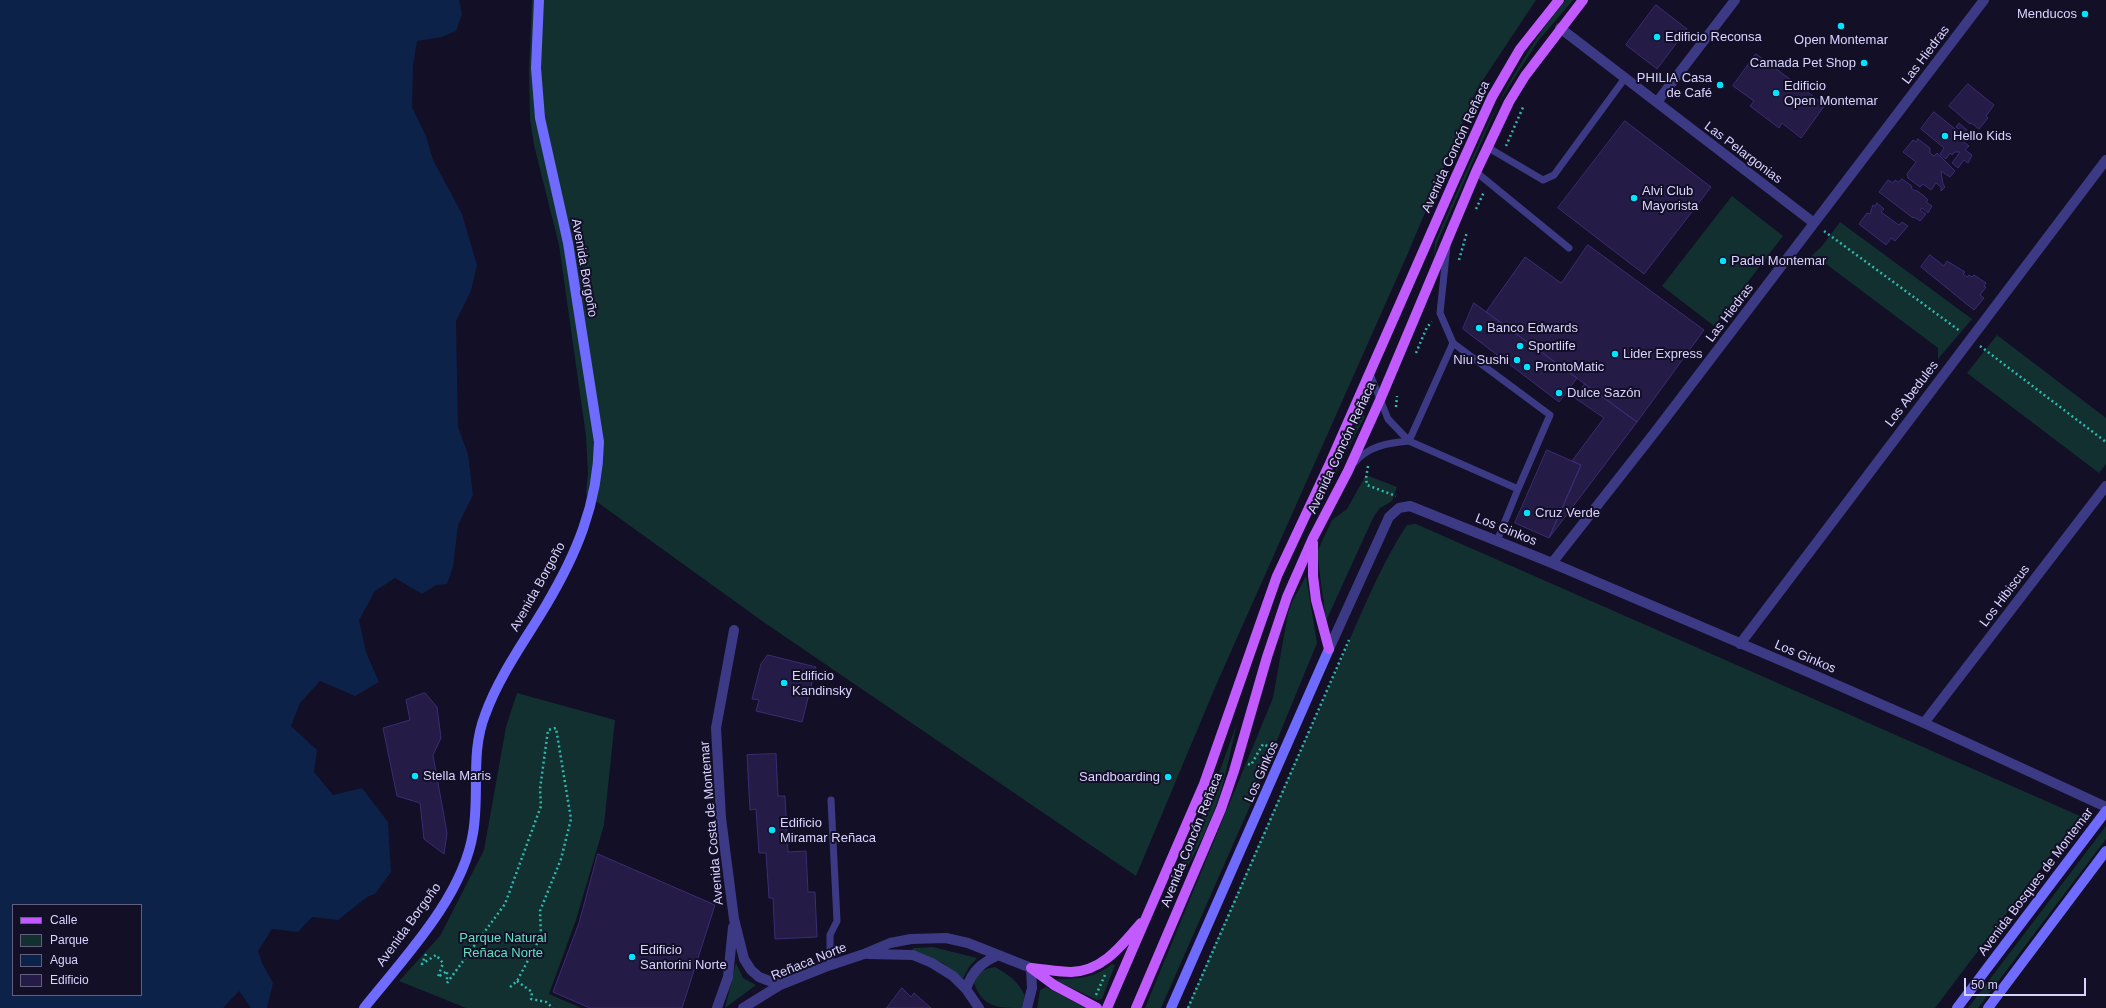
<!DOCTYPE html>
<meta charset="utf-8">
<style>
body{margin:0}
#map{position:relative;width:2106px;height:1008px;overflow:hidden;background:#130f26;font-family:Arial,sans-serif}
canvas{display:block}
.legend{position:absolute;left:12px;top:904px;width:130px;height:92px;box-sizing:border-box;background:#130f26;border:1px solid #625e7d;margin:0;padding:5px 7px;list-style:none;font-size:12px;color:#d9d4ff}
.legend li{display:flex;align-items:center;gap:8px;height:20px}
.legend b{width:20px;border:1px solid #625e7d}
.scale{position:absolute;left:1964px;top:978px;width:122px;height:18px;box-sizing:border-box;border:2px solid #d9d4ff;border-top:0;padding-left:5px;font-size:12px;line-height:14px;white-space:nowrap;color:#d9d4ff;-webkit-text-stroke:3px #130f26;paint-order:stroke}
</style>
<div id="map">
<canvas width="2106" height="1008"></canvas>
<ul class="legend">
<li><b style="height:5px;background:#c25bff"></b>Calle</li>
<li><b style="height:11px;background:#12302f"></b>Parque</li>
<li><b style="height:11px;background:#0c2248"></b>Agua</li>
<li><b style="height:11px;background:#241b47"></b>Edificio</li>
</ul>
<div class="scale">50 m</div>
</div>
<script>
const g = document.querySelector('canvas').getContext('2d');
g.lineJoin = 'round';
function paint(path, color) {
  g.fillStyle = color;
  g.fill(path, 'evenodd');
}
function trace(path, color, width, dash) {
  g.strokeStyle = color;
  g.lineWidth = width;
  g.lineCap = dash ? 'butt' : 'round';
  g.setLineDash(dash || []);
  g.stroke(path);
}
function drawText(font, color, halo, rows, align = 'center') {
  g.font = font + ' Arial,sans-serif';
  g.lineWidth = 4;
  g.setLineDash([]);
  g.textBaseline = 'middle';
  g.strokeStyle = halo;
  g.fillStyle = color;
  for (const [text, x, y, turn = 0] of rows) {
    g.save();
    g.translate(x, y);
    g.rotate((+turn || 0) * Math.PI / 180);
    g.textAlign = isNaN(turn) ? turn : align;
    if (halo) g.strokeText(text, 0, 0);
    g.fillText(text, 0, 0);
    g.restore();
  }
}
const green = new Path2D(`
 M532 0H1536L1477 89 1408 253 1217 683 1136 876 762 621 586 494 588 473 586 436 559 245 534 145 530 119 529 71Z
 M1566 0H1573L1538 41 1499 102 1437 243 1434 258 1435 242C1473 158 1505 71 1566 0Z
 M1732 196 1783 236 1714 326 1662 286Z
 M1840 222 1972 319 1938 359V348L1818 258 1803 264 1822 246Z
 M1997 335 2106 418V464L2099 473 1967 373Z
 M1361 414 1365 416 1321 501Z
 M1366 475 1397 487 1392 501 1380 508 1373 518 1326 621 1317 552 1332 520 1347 509Z
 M1416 524 2080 816 1935 1008H1187C1234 899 1282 790 1331 682 1354 632 1377 570 1407 525Z
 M1306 576 1317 643 1250 806 1161 1008H1145L1273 698 1288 613 1292 602Z
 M517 693 615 720 604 825 576 920 549 994 581 1008H466L399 981 440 936 484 850 506 727Z
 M1237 723C1232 745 1227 769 1221 791 1207 835 1184 874 1160 913L1209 801Z
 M2106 826V839L1978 1008H1968Z
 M933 947 977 958 969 967 962 980 943 963 912 951 913 948Z
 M736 963 743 978 756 985 725 1008Z
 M1112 964 1115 965 1102 999 1097 1000 1053 979C1074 980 1096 978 1112 964Z
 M995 967C1009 975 1018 981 1025 996L1022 1008C998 1008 983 1008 974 983 979 972 982 969 995 967Z
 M1046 987 1086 1008H1037L1040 990Z`);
const water = new Path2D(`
 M0 0H459L462 14 456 31 442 37 417 41 413 66 412 107 426 136 433 160 462 214 477 265 471 291 456 321 458 427 468 454 473 495 458 525 453 567 447 584 436 585 422 594 395 578 375 591 359 620 366 652 379 682 355 696 320 681 300 703 291 726 317 750 314 772 333 795 362 788 388 822 391 872 375 894 367 897 338 920 312 917 298 932 272 929 258 951 263 965 273 983 267 1008H251L239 991 223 1008H0ZM13 905H141V995H13Z`);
const building = new Path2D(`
 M1656 5 1687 29 1657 69 1626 45Z
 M1756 54 1825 105 1801 138 1782 123 1779 128 1750 106 1754 101 1733 86Z
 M1968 84 1994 105 1986 116 1988 118 1979 129 1971 123 1970 124 1949 106Z
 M1934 112 1960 133 1962 131 1956 127 1959 123 1967 130 1963 138 1965 140 1964 142 1969 146 1965 150 1972 155 1968 163 1964 160 1958 168 1952 163 1960 152H1955L1952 155 1950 153 1946 159 1940 154 1944 148 1921 129Z
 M1625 121 1711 187 1644 274 1558 208Z
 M1918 139 1930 148V153L1934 156 1937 153 1955 171 1950 177 1941 171 1943 184 1945 187 1941 191V187L1936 183 1931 190 1923 184 1920 187 1908 178 1907 174 1916 162 1903 152 1913 140 1916 142Z
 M1902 179 1912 186 1911 188 1915 191 1916 190 1924 196 1928 200 1926 202 1932 206 1928 213 1922 208 1920 210 1926 214 1920 221 1914 217 1913 218 1879 192 1888 180 1893 183 1895 180 1898 182Z
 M1877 203 1884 209 1881 212 1899 225 1902 222 1908 226 1895 241 1891 238 1886 245 1859 224 1867 213 1870 214 1873 205 1875 206Z
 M1588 245 1704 330 1637 422 1486 312 1525 257 1561 283Z
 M1930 255 1944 266 1947 261 1965 272 1963 274 1967 277 1969 275 1972 277 1974 275 1986 283 1984 286 1986 287 1980 295 1984 298 1974 310 1921 267Z
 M1474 303 1577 378 1559 402 1463 329Z
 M1585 384 1637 422 1549 538 1581 465 1572 461 1604 418 1575 398Z
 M1547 450 1581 465 1549 538 1515 523Z
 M768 655 816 667 802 722 756 711 759 700 752 699 761 664Z
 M425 693 437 707 441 738 433 755 447 833 444 854 424 839 420 803 397 796 383 728 410 720 406 700Z
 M776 754 778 796H785L788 852 806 851 808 892H815L817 937 775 939 773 898H769L766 853H759L756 809 750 810 747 755Z
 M598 854 715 905 682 1008H590L553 992 579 923Z
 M902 988 911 997 914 993 931 1008H887Z`);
const path = new Path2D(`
 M1506 146 1524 105
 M1476 209 1484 192
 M1824 231 1960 331
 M1459 260 1467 232
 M1980 346 2106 442
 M1416 353 1427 327 1432 322
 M1396 407 1397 396
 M1368 466 1366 478 1367 485 1396 496
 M1248 764 1251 765 1263 744 1272 748
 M426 954 422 964 436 955 443 963 438 977 447 971V982
 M517 981 532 992 531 999 546 1002 553 1008
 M447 983 505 904 541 806 540 789 548 730 556 728 571 819 561 859 540 911 541 936 517 981 508 989
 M1096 995 1105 975
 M1188 1008 1349 640`);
const lane = new Path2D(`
 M1487 147 1543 180 1554 175 1625 78
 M1476 172 1569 248
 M1447 246 1440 313 1453 343 1550 415 1518 489 1409 441 1453 343
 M1370 374 1388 419 1409 441
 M1354 463C1368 446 1388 443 1409 441
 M1497 541 1518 489
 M830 965V935L837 921 831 800`);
const street = new Path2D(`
 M1560 28 1814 223
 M1657 102 1735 0
 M1552 563 1655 432 1984 0
 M734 630 716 728 721 818 734 919 744 959 751 970 759 977 780 985
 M1740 644 2106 160
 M1329 649 1389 517 1399 508 1410 506 1552 563 1803 670 1924 723 2106 807
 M1924 723 2106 486
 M868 954 913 955 932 963 953 976 966 989 979 1008
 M966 989C972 971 982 962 999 955
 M717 1008 728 977 733 927
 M743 1008 780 985 825 967 864 954 890 943 911 939 946 938 968 943 1031 968 1032 988 1027 1008`);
const secondary = new Path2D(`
 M364 1008C403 959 463 897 473 833 480 794 470 753 485 715 499 676 524 642 545 607 576 555 598 504 599 442L568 243 540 118 536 68 539 0
 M1171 1008 1329 649
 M1957 1008 2106 811
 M1988 1008 2106 851`);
const primary = new Path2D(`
 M1313 543V576L1316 600 1329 649
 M1031 968C1044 969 1058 972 1071 972 1103 971 1122 945 1141 923
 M1031 968 1054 985 1097 1008
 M1107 1008 1204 784 1277 576 1330 463 1454 181 1492 97 1520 49 1559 0
 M1136 1008 1221 809 1234 771 1267 657 1287 597 1313 538 1348 471 1380 400 1476 172 1509 102 1525 76 1583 0`);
const markers = [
 [2085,14,4,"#00e5ff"],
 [1841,26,4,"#00e5ff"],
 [1657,37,4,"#00e5ff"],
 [1864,63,4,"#00e5ff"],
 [1720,85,4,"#00e5ff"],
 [1776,93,4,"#00e5ff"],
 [1945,136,4,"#00e5ff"],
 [1634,198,4,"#00e5ff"],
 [1723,261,4,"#00e5ff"],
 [1479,328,4,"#00e5ff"],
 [1520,346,4,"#00e5ff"],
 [1615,354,4,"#00e5ff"],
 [1517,360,4,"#00e5ff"],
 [1527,367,4,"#00e5ff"],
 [1559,393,4,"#00e5ff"],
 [1527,513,4,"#00e5ff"],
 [784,683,4,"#00e5ff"],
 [415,776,4,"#00e5ff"],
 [1168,777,4,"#00e5ff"],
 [772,830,4,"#00e5ff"],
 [632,957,4,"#00e5ff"]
];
const poiNames = [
 ["Menducos",2077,14,"right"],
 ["Edificio Reconsa",1665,37],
 ["Open Montemar",1841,40,"center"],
 ["Camada Pet Shop",1856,63,"right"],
 ["PHILIA Casa",1712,78,"right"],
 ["de Café",1712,93,"right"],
 ["Edificio",1784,86],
 ["Open Montemar",1784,101],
 ["Hello Kids",1953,136],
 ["Alvi Club",1642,191],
 ["Mayorista",1642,206],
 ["Padel Montemar",1731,261],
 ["Banco Edwards",1487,328],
 ["Sportlife",1528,346],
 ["Lider Express",1623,354],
 ["Niu Sushi",1509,360,"right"],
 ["ProntoMatic",1535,367],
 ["Dulce Sazón",1567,393],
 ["Cruz Verde",1535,513],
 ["Edificio",792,676],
 ["Kandinsky",792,691],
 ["Stella Maris",423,776],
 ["Sandboarding",1160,777,"right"],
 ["Edificio",780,823],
 ["Miramar Reñaca",780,838],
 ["Edificio",640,950],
 ["Santorini Norte",640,965]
];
const streetNames = [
 ["Las Hiedras",1926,55,-53],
 ["Avenida Concón Reñaca",1456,147,-65],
 ["Las Pelargonias",1743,153,37],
 ["Avenida Borgoño",584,268,80],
 ["Las Hiedras",1730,313,-53],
 ["Los Abedules",1912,394,-53],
 ["Avenida Concón Reñaca",1342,448,-65],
 ["Los Ginkos",1506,530,22],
 ["Avenida Borgoño",538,587,-61],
 ["Los Hibiscus",2005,596,-53],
 ["Los Ginkos",1805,657,23],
 ["Los Ginkos",1262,772,-66],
 ["Avenida Costa de Montemar",712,823,-95],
 ["Avenida Concón Reñaca",1192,840,-68],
 ["Avenida Bosques de Montemar",2036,882,-53],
 ["Avenida Borgoño",409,925,-54],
 ["Reñaca Norte",809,962,-22]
];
const parkNames = [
 ["Parque Natural",503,938],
 ["Reñaca Norte",503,953]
];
paint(green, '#12302f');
paint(water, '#0c2248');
paint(building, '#241b47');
trace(building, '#3b2d73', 1);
trace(path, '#2fb8b0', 2.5, [2, 3]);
trace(lane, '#3d3a85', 7);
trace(street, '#3d3a85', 10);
trace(secondary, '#6f6bff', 10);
trace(primary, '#c25bff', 10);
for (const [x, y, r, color] of markers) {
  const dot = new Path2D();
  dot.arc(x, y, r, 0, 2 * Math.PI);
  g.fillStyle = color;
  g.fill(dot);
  trace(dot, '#130f26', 1.5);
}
drawText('13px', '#d9d4ff', '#130f26', poiNames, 'left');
drawText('13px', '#d9d4ff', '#130f26', streetNames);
drawText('13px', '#5fe0c0', '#130f26', parkNames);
</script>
